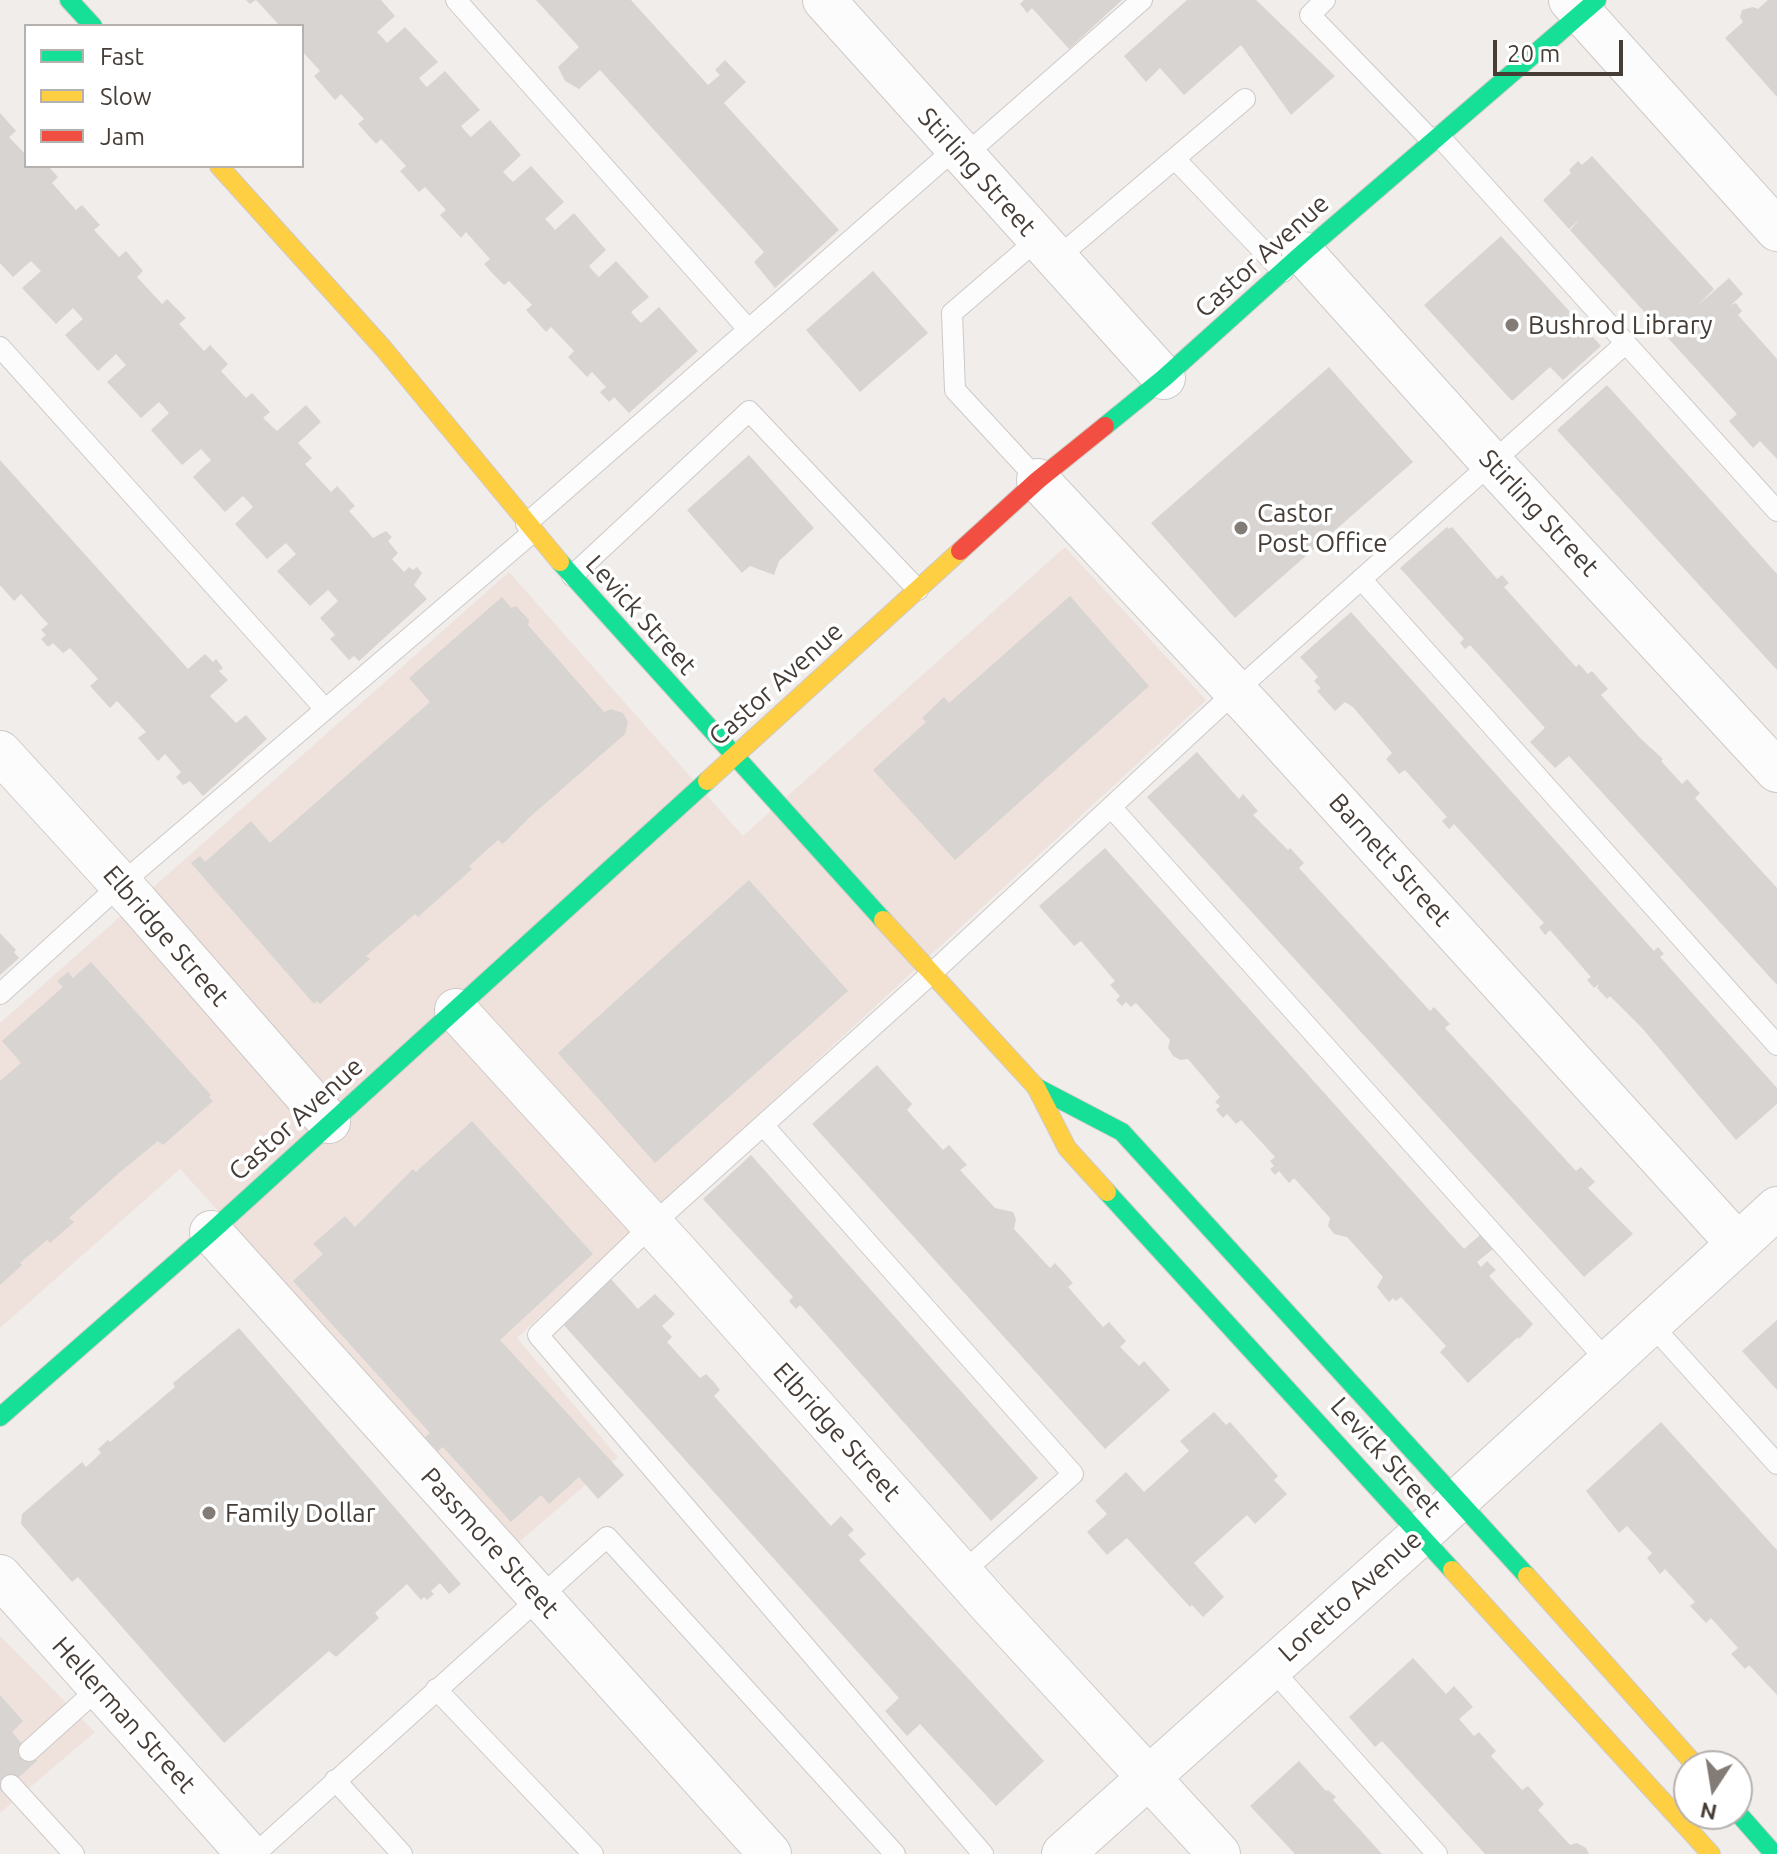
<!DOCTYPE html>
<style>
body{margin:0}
#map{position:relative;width:1777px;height:1854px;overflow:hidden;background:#f0edeb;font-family:Ubuntu,sans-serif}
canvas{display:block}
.legend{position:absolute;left:24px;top:24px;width:280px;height:144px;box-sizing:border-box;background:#fff;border:2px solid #b5b1af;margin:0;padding:10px 14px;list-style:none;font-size:24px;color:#463d37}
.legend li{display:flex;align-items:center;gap:16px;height:40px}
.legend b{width:40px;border:2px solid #b5b1af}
.north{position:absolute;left:1673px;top:1750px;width:80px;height:80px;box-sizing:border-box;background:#fff;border:2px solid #b5b1af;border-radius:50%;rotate:192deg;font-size:22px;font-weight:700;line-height:32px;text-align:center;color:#463d37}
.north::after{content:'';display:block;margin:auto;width:28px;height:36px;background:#827b76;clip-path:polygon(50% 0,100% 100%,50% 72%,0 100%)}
.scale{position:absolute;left:1493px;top:40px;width:130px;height:36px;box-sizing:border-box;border:4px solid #463d37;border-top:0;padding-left:10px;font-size:24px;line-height:28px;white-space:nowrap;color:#463d37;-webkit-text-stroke:6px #fff;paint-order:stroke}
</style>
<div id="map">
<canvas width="1777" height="1854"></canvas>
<ul class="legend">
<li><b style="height:10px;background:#16e098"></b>Fast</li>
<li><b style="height:10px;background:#ffcf43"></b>Slow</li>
<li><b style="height:10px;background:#f24e42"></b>Jam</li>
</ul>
<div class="north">N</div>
<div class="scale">20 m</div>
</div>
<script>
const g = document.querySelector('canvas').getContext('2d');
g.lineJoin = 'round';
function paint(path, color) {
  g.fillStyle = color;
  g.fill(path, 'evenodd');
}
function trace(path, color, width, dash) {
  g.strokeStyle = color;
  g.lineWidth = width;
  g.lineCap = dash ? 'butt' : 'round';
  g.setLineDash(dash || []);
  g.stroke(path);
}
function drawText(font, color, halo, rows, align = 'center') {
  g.font = font + ' Ubuntu,sans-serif';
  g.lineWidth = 7;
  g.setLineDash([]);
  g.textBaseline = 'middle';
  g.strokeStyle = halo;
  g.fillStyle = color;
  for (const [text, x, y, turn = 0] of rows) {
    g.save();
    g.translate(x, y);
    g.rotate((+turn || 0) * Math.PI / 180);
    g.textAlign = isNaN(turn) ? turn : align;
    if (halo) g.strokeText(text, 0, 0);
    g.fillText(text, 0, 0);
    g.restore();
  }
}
const commercial = new Path2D(`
 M1065 547 1206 700 517 1338 618 1457 519 1542 180 1169 0 1328V1023L509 572 743 836Z
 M0 1636 95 1732 0 1813Z`);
const building = new Path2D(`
 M246 0H381L395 16 377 32 382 37 387 43 405 27 438 62 419 78 424 84 427 87 445 71 480 110 461 126 466 132 471 137 490 120 521 155 503 172 513 182 531 166 564 202 545 219 551 225 555 230 574 213 606 250 589 266 593 271 599 277 616 261 649 297 631 312 635 317 641 323 659 307 698 351 629 413 614 397 609 402 600 392 606 387 592 372 587 377 568 357 574 351 551 327 546 332 526 310 532 305 509 281 504 285 494 275 484 264 490 259 466 232 461 238 440 215 446 210 425 187 419 192 400 171 406 166 395 154 381 139 376 144 358 124 364 119 341 94 335 100 314 76 320 71 302 51V26H280L256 0 250 4Z
 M536 0H631L708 85 720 75 715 70 725 60 746 82 724 103 839 230 775 288 754 262 764 252 600 70 579 89 565 81 558 67 579 47Z
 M1024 0H1122L1069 49 1032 8 1027 13 1020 4Z
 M1187 0H1256L1335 76 1291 115 1241 45 1184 95 1160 68 1146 82 1124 56Z
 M1768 0H1777V97L1725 38 1743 22 1740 17 1742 10 1753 7 1758 9Z
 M0 113 16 131 9 137 26 155V166H48L58 177 52 183 76 210 82 205 100 225 94 230 119 257 126 251 143 271 137 277 162 304 167 299 186 318 179 324 204 351 210 345 228 364 221 371 246 398 252 393 270 412 263 418 277 431 306 405 321 422 298 443 312 458 305 464 331 492 337 486 347 497 355 506 349 511 373 538 386 531 392 537 388 541 398 553 392 559 404 572 409 567 413 570 417 567 422 573 414 585 427 599 359 661 354 656 349 660 330 639 335 635 320 618 338 601 328 590 310 606 277 571 296 554 286 543 267 559 235 524 253 507 248 501 243 496 225 512 193 477 211 460 201 449 182 465 151 430 169 413 159 402 141 418 107 382 126 365 116 354 98 371 65 335 83 319 73 308 56 324 22 288 41 271 31 261 13 277 0 263Z
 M1592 156 1714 289 1696 307 1729 278 1743 294 1731 305 1736 303 1742 311 1738 315 1777 359V459L1760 441 1753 448 1729 421 1737 414 1570 230 1580 219 1569 229 1543 200 1571 173 1569 170 1578 161 1582 165Z
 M1501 236 1601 346 1563 380 1550 367 1512 401 1424 305Z
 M873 271 928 333 860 392 806 330Z
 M1329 367 1413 462 1235 618 1151 523Z
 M1607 385 1777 574V670L1557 430Z
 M749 455 814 528 779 561 774 575 750 566 742 573 687 510Z
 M0 460 188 669 205 654 213 662 216 659 223 668 219 671 228 680 210 696 236 723 246 715 267 739 203 796 190 781 183 785 176 777 181 772 165 754 158 761 138 738 146 732 117 701 110 708 90 686 98 679 70 648 63 653 53 643 48 647 41 639 46 635 41 630 48 624 21 594 14 601 0 585Z
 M1447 527 1449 529 1452 527 1497 579 1502 575 1509 583 1504 587 1576 667 1579 664 1588 674 1592 671 1599 679 1608 689 1601 695 1641 739 1663 759 1661 761 1682 784 1687 779 1695 788 1700 793 1695 798 1777 888V985L1569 756 1555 768 1530 742 1545 728 1470 645 1465 649 1460 643 1464 639 1400 568Z
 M1070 596 1149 686 955 860 873 770 926 722 922 718 944 697 949 703Z
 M502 597 511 608 516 606 529 620 528 625 604 712 611 709 623 713 628 722 625 734 531 816 503 844 498 840 469 866 472 869 418 917 415 914 366 956 370 959 320 1004 317 1001 314 1004 191 863 200 856 205 862 251 821 270 843 430 702 409 678Z
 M1351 612 1654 951 1658 947 1664 954 1660 957 1777 1088V1104L1736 1140 1642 1028 1610 996 1607 999 1597 988 1599 984 1594 988 1587 980 1591 977 1550 930 1545 935 1539 927 1544 923 1454 824 1449 829 1442 821 1447 817 1405 770 1399 774 1394 768 1386 759 1392 753 1353 707 1345 702 1335 711 1317 691 1321 688 1314 681 1318 677 1300 657Z
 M1197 752 1239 799 1243 794 1258 811 1253 815 1288 850 1290 848 1304 863 1299 868 1430 1011 1434 1007 1450 1024 1445 1028 1576 1171 1581 1167 1595 1182 1588 1188 1633 1234 1584 1277 1147 797Z
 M1105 848 1464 1249 1480 1235 1493 1249 1477 1262 1481 1267 1487 1261 1496 1270 1489 1276 1533 1324 1519 1339 1518 1337 1468 1383 1440 1352 1446 1346 1401 1297 1396 1301 1393 1298 1389 1302 1383 1295 1377 1287 1383 1277 1347 1237 1334 1234 1328 1226 1330 1218 1294 1178 1289 1183 1279 1171 1275 1175 1270 1169 1274 1166 1270 1161 1275 1157 1241 1120 1236 1124 1227 1114 1223 1118 1216 1110 1220 1106 1215 1102 1220 1097 1188 1059 1180 1060 1173 1056 1168 1048 1170 1040 1136 1003 1131 1007 1126 1002 1122 1006 1116 1000 1120 996 1110 985 1115 981 1081 941 1074 946 1039 906Z
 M749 880 848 991 655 1163 558 1053Z
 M0 933 16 950 14 952 19 958 0 975Z
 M91 962 211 1095 209 1097 213 1101 163 1145 158 1141 120 1172 69 1218 74 1222 50 1243 47 1240 20 1263 22 1265 0 1285V1081L21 1063 2 1041 63 987 57 981 68 972 73 978Z
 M877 1065 912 1104 907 1110 924 1129 943 1150 949 1145 967 1165 960 1170 995 1208 1013 1212 1016 1219 1014 1229 1050 1268 1055 1263 1073 1283 1068 1287 1103 1327 1109 1322 1126 1341 1120 1347 1139 1366 1144 1361 1170 1390 1105 1449 812 1124Z
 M472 1121 593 1254 500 1340 624 1475 598 1499 579 1477 549 1504 541 1495 511 1522 443 1447 438 1451 425 1437 430 1433 293 1281 323 1254 313 1244 345 1216 355 1227 413 1169 416 1172Z
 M751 1155 1038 1478 991 1521 800 1305 796 1309 789 1301 793 1297 703 1199Z
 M611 1279 638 1309 655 1294 675 1314 662 1326 672 1337 667 1342 700 1378 706 1374 714 1382 720 1390 714 1396 831 1526 841 1516 854 1530 848 1535 866 1554 859 1560 1044 1761 996 1806 920 1724 907 1736 885 1711 899 1698 562 1323Z
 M1777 1320V1390L1742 1351Z
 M239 1328 461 1584 449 1594 440 1583 431 1591 434 1594 427 1600 424 1597 421 1600 407 1584 375 1613 379 1618 336 1657 329 1651 224 1743 78 1577 72 1582 21 1524 22 1514 82 1462 86 1467 101 1453 98 1449 108 1440 110 1442 175 1387 173 1383Z
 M1214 1412 1226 1425 1230 1422 1278 1476 1274 1480 1287 1494 1255 1524 1247 1515 1194 1563 1224 1597 1203 1617 1192 1605 1190 1607 1127 1538 1107 1555 1087 1532 1107 1514 1095 1501 1126 1472 1144 1492 1189 1451 1180 1441Z
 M1661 1422 1777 1550V1695L1749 1665 1745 1669 1731 1654 1738 1648 1711 1618 1706 1623 1690 1606 1695 1602 1665 1569 1660 1574 1647 1558 1652 1553 1627 1526 1619 1533 1586 1491Z
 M1413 1658 1446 1694 1454 1686 1473 1707 1459 1719 1474 1736 1479 1732 1496 1751 1491 1756 1522 1790 1528 1786 1544 1804 1538 1810 1570 1845 1577 1843 1586 1848 1589 1854H1485L1382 1741 1375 1747 1349 1717Z
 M0 1695 23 1721 12 1732 37 1761 2 1792 0 1790Z
 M1299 1761 1326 1791 1328 1790 1336 1797 1333 1800 1382 1854H1295L1250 1806Z`);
const lane = new Path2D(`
 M456 0 748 329
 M1325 0 1310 15 1432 141
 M1439 136 1777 511
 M963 157 1142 0
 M1175 159 1283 272
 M1056 259 1245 99
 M0 347 325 709
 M1038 480 955 390 952 313 1038 239
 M526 524 956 148
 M572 576 749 411 918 590
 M1361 579 1777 1045
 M1111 807 1608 1362
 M0 994 121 884 533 532
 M763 1125 1073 1474 962 1573
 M1650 1323 1777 1464
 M1270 1667 1437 1854
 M436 1689 593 1854
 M29 1751 100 1687
 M335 1780 402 1854
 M11 1785 74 1854
 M255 1854 607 1537 895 1854
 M983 1854 538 1335 652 1225 932 973 1236 691 1626 343`);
const street = new Path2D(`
 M824 0 1164 378
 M1570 0 1777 230
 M1303 253 1491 462 1777 771
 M1038 480 1255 712 1738 1244
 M0 752 137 902 329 1122
 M456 1010 687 1263 989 1604 1219 1854
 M211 1232 770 1854
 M0 1576 248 1854
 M1063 1854 1421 1534 1777 1208`);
const fast = new Path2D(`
 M69 0 93 26
 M1105 426 1164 378 1303 253 1597 0
 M560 562 883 920
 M1036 1087 1122 1132 1527 1576
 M1107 1192 1452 1570
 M0 1417 211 1232 707 781
 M1737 1812 1774 1854`);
const slow = new Path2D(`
 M219 166 383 348 560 562
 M707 781 960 551
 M883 920 1036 1087 1067 1148 1107 1192
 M1452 1570 1711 1854
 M1527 1576 1696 1766`);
const jam = new Path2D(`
 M960 551 1038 480 1105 426`);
const markers = [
 [1512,325,8,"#827b76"],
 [1241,528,8,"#827b76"],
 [209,1513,8,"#827b76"]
];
const streetNames = [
 ["Stirling Street",977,172,48],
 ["Castor Avenue",1262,256,-42],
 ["Stirling Street",1539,513,47],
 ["Levick Street",641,615,48],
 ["Castor Avenue",776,684,-42],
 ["Barnett Street",1390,860,48],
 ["Elbridge Street",166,936,49],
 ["Castor Avenue",296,1119,-42],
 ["Elbridge Street",837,1432,48],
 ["Levick Street",1386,1457,48],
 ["Passmore Street",490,1543,48],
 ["Loretto Avenue",1350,1596,-42],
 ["Hellerman Street",124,1715,48]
];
const poiNames = [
 ["Bushrod Library",1528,325],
 ["Castor",1257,513],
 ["Post Office",1257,543],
 ["Family Dollar",225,1513]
];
paint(commercial, '#efe2dc');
paint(building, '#d8d4d2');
trace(lane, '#cdc9c7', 22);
trace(street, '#cdc9c7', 44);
trace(fast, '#d0cac4', 20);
trace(slow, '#d0cac4', 20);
trace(jam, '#d0cac4', 20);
trace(lane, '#fdfcfc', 20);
trace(street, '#fdfcfc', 42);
trace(fast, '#16e098', 18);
trace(slow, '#ffcf43', 18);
trace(jam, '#f24e42', 18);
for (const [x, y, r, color] of markers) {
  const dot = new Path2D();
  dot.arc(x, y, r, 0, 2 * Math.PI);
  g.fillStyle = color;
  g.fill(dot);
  trace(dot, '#fff', 3);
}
drawText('26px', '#463d37', '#fff', streetNames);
drawText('26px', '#463d37', '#fff', poiNames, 'left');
</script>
